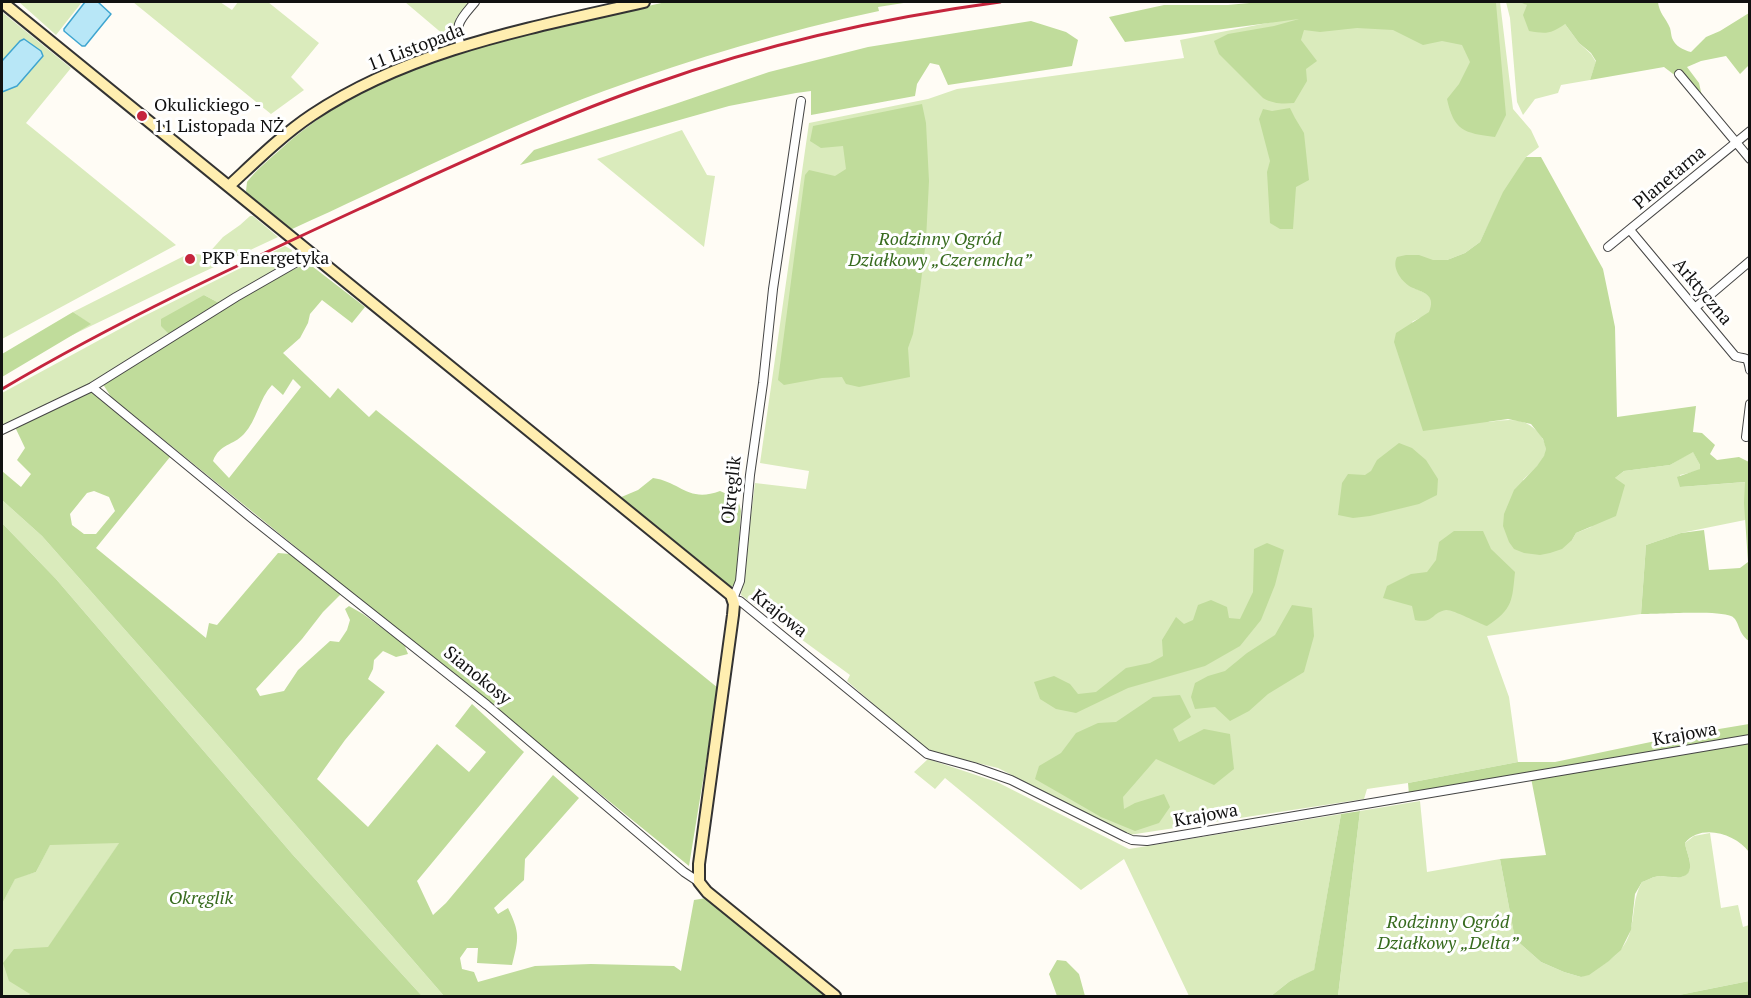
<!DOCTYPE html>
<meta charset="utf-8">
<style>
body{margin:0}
#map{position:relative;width:1751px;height:998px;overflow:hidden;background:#fffcf5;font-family:"PT Serif",serif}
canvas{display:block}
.frame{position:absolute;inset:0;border:3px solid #111;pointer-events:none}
</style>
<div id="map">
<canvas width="1751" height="998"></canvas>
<div class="frame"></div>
</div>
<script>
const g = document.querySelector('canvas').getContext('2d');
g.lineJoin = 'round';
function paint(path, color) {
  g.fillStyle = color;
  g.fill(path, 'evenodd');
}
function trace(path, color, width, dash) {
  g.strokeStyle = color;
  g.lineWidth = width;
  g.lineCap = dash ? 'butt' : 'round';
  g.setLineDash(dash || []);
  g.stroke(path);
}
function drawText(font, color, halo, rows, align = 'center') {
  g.font = font + ' "PT Serif",serif';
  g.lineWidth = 6;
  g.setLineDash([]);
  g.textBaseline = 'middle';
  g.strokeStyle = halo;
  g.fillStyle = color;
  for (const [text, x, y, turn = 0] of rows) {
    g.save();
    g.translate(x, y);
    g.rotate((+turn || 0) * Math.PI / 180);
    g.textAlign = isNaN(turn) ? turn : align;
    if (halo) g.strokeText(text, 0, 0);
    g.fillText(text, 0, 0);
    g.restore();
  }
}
const green = new Path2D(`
 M19 2H82L56 35Z
 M133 2H220L232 10 238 2H268L319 43 291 77 304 90 271 114Z
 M405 2H470L456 18 454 30 444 35Z
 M1409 2H1500L1513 109 1531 130 1539 147 1526 157 1494 213 1480 242 1465 253 1447 260 1433 261 1419 256 1406 255 1413 288C1422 290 1440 300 1430 312 1426 316 1417 319 1412 322L1489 422C1511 419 1527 417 1541 436 1543 439 1546 445 1546 449 1546 461 1531 472 1523 480L1572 540 1576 533 1591 527 1615 478 1624 471 1670 465 1693 451 1700 465V469L1698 471 1680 475V487L1746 482 1745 520 1681 533 1646 545 1641 614 1487 636 1509 697 1518 762 1408 783 1367 789 1364 799 1129 835 998 768 932 752 917 742 847 681 850 675 741 595 755 483 806 489 809 471 760 463 809 123 928 99 957 89 1184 58 1180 40 1329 11Z
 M1506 2H1518L1528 5 1565 24 1579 43 1591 54 1596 62 1590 80 1561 85 1558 93 1535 99 1523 115 1517 102 1510 18Z
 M2 12 71 68 26 123 176 245 2 339Z
 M682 130 707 175 715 176 704 247 597 159Z
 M250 216H253L278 237 182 282 64 339 90 324 73 312 184 256 187 265 195 262 194 254 207 255 223 237 240 225Z
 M285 246 292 250C289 266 235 294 219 303L204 295 176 340 2 435V393L138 319Z
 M2 500 42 536 211 727 444 996H422L293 855 56 579 2 523Z
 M928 759 997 782 1129 849 1341 814 1314 971 1290 981 1271 996H1189L1124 859 1081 890 945 778 935 789 914 772Z
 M1420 801 1427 872 1500 859 1515 939 1541 962 1564 972 1581 977C1602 966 1626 954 1631 928 1635 911 1633 898 1642 882 1648 880 1654 876 1660 876 1670 876 1688 882 1690 867 1691 860 1686 851 1685 843L1694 836 1710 833 1721 908 1738 905 1743 927 1749 925V981L1674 996H1338L1360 811Z
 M120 842 48 948 14 949 30 995 28 996H2V904L15 878 36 872 50 844Z`);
const forest = new Path2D(`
 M666 2H910L878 7 879 11C785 31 694 58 604 91 497 130 394 183 290 230L248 196 246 191 247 182C257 169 271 158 283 147 387 54 534 32 666 2Z
 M1260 2H1490L1496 3 1506 115 1495 137C1464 133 1454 131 1447 99L1459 84 1470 62 1462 45 1442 41 1423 45 1393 30 1357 28 1320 32 1304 30 1301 40 1317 61 1306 69 1307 81 1294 103C1283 104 1273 104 1263 98L1219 54 1214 41 1228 34 1274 26 1299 19 1125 42 1109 17 1164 5H1228Z
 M1518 2H1658C1659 13 1666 18 1670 28 1671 31 1671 35 1672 38 1675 46 1683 50 1691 52L1706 37 1720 31 1749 13V65L1740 74 1726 56 1701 61 1687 67 1699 83 1702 96 1664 67 1590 80 1596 61 1591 53 1579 43 1565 24C1551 34 1546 34 1529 31L1523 15 1527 5Z
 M1031 21 1066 32 1078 40 1072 66 948 85 939 65 930 63 917 84 915 96 811 115V91L796 93 729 106 520 165 534 150 675 104 769 72 868 47Z
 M922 104 926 123 929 181 926 240 920 290 913 334 908 348 910 377 859 387 846 384 842 377 822 378 784 385 778 380 805 175 809 170 835 176 846 169 843 146 821 148 810 141 813 126Z
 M1290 108 1295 118 1304 133 1309 180 1296 187 1293 229H1280L1270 223 1267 172 1270 161 1259 119 1263 109 1272 111Z
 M1526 157H1541L1603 269 1615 327 1617 417 1696 406 1693 432 1702 433 1715 445 1710 454 1717 460 1739 457 1749 462V641C1737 633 1740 620 1731 616 1718 610 1658 614 1641 614L1646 545 1681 533 1704 530 1709 570 1740 568 1748 562 1744 503 1745 482 1680 487 1677 477 1700 469V465L1693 452 1670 465 1624 471 1615 478 1625 485 1616 516 1576 533 1572 540 1562 549 1550 553 1540 555 1524 553 1514 549 1509 542 1503 526 1504 514 1514 490 1537 466 1544 456 1546 449 1543 439 1531 424 1508 419 1423 431 1394 342 1396 333 1429 312C1436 296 1425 293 1413 288 1402 283 1391 268 1397 257L1406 255H1419L1433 260H1447L1465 253 1480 242 1503 192Z
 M308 263 365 307 352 323 322 300 310 314 308 323 300 338 283 353 330 398 338 388 369 417 376 410 718 688 689 866 111 397 101 381 175 340 161 326V319L204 295 219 303 230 296 238 301 277 277ZM293 379 301 387 229 478 213 461C220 443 233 446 244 434 257 420 259 399 272 385L283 395Z
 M73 312 91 324 2 377V354Z
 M88 389 170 457 96 548 206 638 209 623 217 625 278 553 290 554 341 594 323 612 302 639 256 689 260 696 284 691 298 670 330 641 339 642 347 630 350 620 345 609 349 606 363 614 404 644 408 654 396 657 383 651 374 660 373 669 368 679 385 692 345 740 317 779 368 827 437 744 469 772 486 752 455 726 472 704 524 752 417 881 433 915 446 903 553 775 579 798 525 859 524 880 494 908 498 914 508 908C520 933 519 938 512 965L477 963 478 948H467L460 958 462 969 474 972 478 982 535 966 591 964 674 966 681 971 694 900 706 898 826 996H444L211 727 42 536 2 500V471L21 487 31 474 17 460 25 448 15 427ZM94 491 109 497 115 511 96 534H84L72 525 70 514 87 493Z
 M1399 443 1412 448 1426 460 1438 479 1437 495 1419 504 1370 516 1353 518 1338 515 1342 483 1348 474 1365 475 1371 471 1377 460Z
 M653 478C681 482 688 503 720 491L738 499 741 511 736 584 729 588 619 498 638 490Z
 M2 523 56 579 293 855 422 996H28L30 994 9 981 3 963 14 949 48 947 119 843 50 845 36 872 15 879 2 904Z
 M1454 531H1483L1491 549 1515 572C1512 601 1513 609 1487 626 1478 623 1452 609 1446 610 1430 613 1435 624 1415 620L1412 606 1383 598 1387 586 1411 574 1427 572 1436 560 1439 542Z
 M1267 543 1284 550 1275 585 1261 620 1240 646 1205 666 1128 688 1076 713 1056 709 1040 699 1034 682 1054 676 1070 684 1078 694 1096 692 1126 668 1150 663 1163 656 1162 640 1176 617 1184 624 1193 620 1198 605 1211 600 1227 607 1229 618 1240 619 1253 592 1254 549Z
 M1292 605 1312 608 1314 636 1304 672 1268 694 1249 711 1230 721 1215 707 1195 709 1191 697 1195 683 1208 676 1225 671 1247 653 1275 635Z
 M1180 695 1191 717 1173 729 1179 742 1204 729 1230 734 1234 769 1214 785 1156 759 1123 797 1124 809 1135 803 1164 794 1170 807 1159 823 1135 831 1101 817 1035 779 1039 766 1061 753 1076 733 1098 723 1116 722 1153 697Z
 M1749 724V737L1409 795 1408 783 1518 762H1555L1689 734Z
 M1749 741V852C1736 834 1701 823 1685 843 1686 851 1691 860 1690 868 1688 882 1670 876 1660 876 1654 876 1648 880 1642 882L1635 894 1631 930 1621 950 1609 961 1589 975 1581 977 1564 972 1541 962 1515 939 1500 859 1546 855 1531 778Z
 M1360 811 1338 996H1271L1290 981 1314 970 1341 814Z
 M1057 960 1066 961 1079 974 1085 996H1057L1049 974Z
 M1749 981V996H1674Z`);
const water = new Path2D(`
 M85 2H98L111 14 85 46H82L64 31V29Z
 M24 39 41 51 43 56 17 86 2 92V61L20 41Z`);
const street = new Path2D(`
 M461 47C454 23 460 20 475 2
 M1679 74 1750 159
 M801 101 773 289 763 383 750 475 740 581 733 599 740 601 927 754 974 767 1011 780 1125 837 1132 840 1147 841 1750 739
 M1630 230 1735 356C1746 361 1747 353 1750 370
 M1608 247 1750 131
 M1696 307 1750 261
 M92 387 250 517 487 705 684 872 699 882
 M2 430 92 387 236 297 311 254
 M1746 437 1750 404`);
const secondary = new Path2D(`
 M2 2 731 595 734 604 733 615 699 864V882L707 892 835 996
 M229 186C256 161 282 135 312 115 411 49 531 28 644 2`);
const rail = new Path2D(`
 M2 389C117 321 238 265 359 209 456 165 552 119 653 84 765 44 881 18 1000 2`);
const markers = [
 [142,116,6,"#c5253d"],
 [190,259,6,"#c5253d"]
];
const streetNames = [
 ["11 Listopada",416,48,-21],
 ["Planetarna",1670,178,-40],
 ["Arktyczna",1702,292,50],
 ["Okręglik",732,490,-84],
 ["Krajowa",779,614,38],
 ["Sianokosy",477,676,39],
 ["Krajowa",1685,735,-10],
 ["Krajowa",1206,816,-10]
];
const poiNames = [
 ["Okulickiego -",154,106],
 ["11 Listopada NŻ",154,127],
 ["PKP Energetyka",202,259]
];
const parkNames = [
 ["Rodzinny Ogród",940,240],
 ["Działkowy „Czeremcha”",940,261],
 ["Okręglik",201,899],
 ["Rodzinny Ogród",1448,923],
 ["Działkowy „Delta”",1448,944]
];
paint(green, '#daebbc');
paint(forest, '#c0dc9b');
paint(water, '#b8e7f7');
trace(water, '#3ea5d0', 1.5);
trace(street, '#444', 10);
trace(secondary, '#333', 14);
trace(street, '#fff', 8);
trace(secondary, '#ffeeb0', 10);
trace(rail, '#c5253d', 3);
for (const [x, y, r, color] of markers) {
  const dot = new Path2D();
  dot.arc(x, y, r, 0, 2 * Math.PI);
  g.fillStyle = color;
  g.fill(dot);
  trace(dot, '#fff', 2);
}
drawText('18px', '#111', '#fff', streetNames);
drawText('18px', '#111', '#fff', poiNames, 'left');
drawText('italic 18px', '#376b1e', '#fff', parkNames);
</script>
